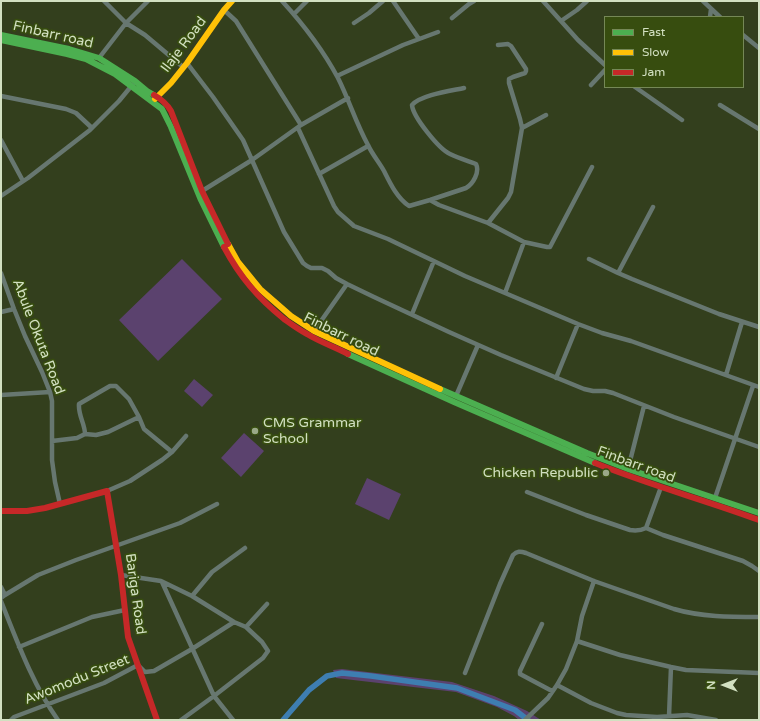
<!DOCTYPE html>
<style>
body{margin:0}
#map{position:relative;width:760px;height:721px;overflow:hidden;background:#333f1d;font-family:"Varela Round",sans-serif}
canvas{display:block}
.frame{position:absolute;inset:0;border:2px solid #d2e0c1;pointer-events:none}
.legend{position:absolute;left:604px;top:16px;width:140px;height:72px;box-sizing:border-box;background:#374d0f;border:1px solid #758856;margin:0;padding:5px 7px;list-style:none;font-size:12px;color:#d2e0c1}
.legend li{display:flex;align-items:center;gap:8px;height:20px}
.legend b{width:20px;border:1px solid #758856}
.north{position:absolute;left:704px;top:665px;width:40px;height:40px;-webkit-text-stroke:3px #374d0f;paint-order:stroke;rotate:270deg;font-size:11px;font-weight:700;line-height:16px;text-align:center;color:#d2e0c1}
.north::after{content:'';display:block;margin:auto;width:14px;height:18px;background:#d2e0c1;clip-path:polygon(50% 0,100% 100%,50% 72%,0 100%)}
</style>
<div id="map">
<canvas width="760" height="721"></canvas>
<div class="frame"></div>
<ul class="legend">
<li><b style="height:5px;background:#4caf50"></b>Fast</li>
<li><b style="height:5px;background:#ffc107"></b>Slow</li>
<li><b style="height:5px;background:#c62828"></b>Jam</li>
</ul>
<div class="north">N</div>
</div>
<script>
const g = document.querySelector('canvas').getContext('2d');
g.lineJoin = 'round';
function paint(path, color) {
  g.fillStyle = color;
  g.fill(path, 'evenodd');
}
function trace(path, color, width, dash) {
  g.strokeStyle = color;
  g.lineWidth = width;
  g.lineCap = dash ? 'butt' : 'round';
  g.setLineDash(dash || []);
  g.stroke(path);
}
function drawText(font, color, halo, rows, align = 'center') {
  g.font = font + ' "Varela Round",sans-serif';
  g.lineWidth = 3.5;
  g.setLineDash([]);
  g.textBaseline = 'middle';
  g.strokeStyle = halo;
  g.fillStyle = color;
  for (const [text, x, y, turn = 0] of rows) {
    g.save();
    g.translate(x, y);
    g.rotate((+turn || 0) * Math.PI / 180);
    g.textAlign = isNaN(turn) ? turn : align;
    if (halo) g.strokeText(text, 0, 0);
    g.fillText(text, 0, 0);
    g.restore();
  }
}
const green = new Path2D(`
 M182 259 222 299 158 361 119 320Z
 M194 379 213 395 202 407 184 391Z
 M244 433 264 451 241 477 221 458Z
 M367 478 401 494 389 520 355 504Z
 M342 669 452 682 494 696 527 711 541 720H519L514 716 497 707 456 692 336 678 333 670Z`);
const canal = new Path2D(`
 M283 720 309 690 327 676 342 673 371 676 457 688 515 710 528 720`);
const street = new Path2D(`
 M104 1 126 23 145 35 183 67
 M282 1C303 24 323 50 338 78 349 100 356 123 368 145 372 154 379 162 384 171 390 183 397 198 409 206L430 200 466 188C473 184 480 172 476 164 468 161 458 158 450 154 439 149 413 117 412 105 421 95 450 91 464 88
 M393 1 419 39
 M543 1 578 40 605 65
 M703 1 720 17
 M224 10 236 21 301 125
 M294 14 307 1
 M710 17 711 9
 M452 18 469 4 474 1
 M561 21 577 10 587 1
 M354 23 369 13 383 1
 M743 35 759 48
 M99 58 126 23 148 1
 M187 63 213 97 243 140 284 232 303 263 307 266 311 268H322L328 271 336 278 347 284 374 297 449 332 501 355 584 389 593 391H605L613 393 674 417 759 447
 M337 76 403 45 438 32
 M591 85 605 70
 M635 87 682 120
 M1 96 66 109 76 113 92 128
 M720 105 759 129
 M298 128 334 206 338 212 354 226 388 239 465 276 578 324 602 333 631 341 759 387
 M522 128 546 115
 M1 140 23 181
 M319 174 368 146
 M202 191 252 160 301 125 348 98
 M1 196 28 178 90 130 119 101 133 84
 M430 200 439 205 488 223 524 242 547 247H550L592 167
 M653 207 618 273 632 279 719 314 759 327
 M488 223 508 198 511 192 522 128 520 119 509 83V79L513 77 525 73 526 71V69L511 46 508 44 498 45
 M589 259 618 273
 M1 273 14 309 25 336 42 372 50 392 52 401V460L55 482 60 504
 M505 293 524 242
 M1 312 14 309
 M412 314 434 261
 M314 331 347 284
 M726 375 742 322
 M556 378 578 324
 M1 395 50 392
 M456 396 478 345
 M85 434 96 435 108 432 139 417
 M52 441 77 438 85 434C85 424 78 415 79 404L110 386H116L129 399 139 417 144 429 172 452
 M628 469 644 406
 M107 491 130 481 162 460 172 452 186 436
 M527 492 586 515 630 530C636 531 640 531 646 528L663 535 743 561 752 566 759 571
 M715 498 753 386
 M646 528 661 487
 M121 575 161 581 192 596 234 622 246 627 262 642 268 651 263 658 214 696 181 720
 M162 582 214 696 233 720
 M1 587 5 595
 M192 596 212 572 245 548
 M1 598 5 595 38 575 76 560 180 523 217 504
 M1 601C17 641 33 685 58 720
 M542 624 520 671V674L552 691
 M246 627 267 604
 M577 641 620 655 671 667 686 670 759 673
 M19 647 92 617 125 610
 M465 673 500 584 513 555C517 551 520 551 526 553L594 581 674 609C701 617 730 617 759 617
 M557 685 591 703 617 713 626 715 657 717 687 715 716 720
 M669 716 671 667
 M11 720 14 717 104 683 138 665 145 672 154 671 192 649 234 622
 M525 720 548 698 557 685 566 669 577 641 582 616 594 581`);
const fast = new Path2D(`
 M1 35 69 49 99 58 135 81 147 91 154 95
 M1 40 67 54 86 59 115 74 162 109 171 127 201 200 224 247
 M348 354 454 402 595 463
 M440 389 587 453 628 469 759 513`);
const slow = new Path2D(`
 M155 99 171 83 187 63 224 10 232 1
 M228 244 238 262 260 289 291 316 314 331 440 389`);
const jam = new Path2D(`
 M154 95C161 99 167 104 171 111L202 191 228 244
 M224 247C240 277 258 298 284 319 291 324 299 330 307 334 320 342 335 347 348 354
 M595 463C649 485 705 500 759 520
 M1 511H27L45 508 107 491 121 575 128 637 157 720`);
const markers = [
 [255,431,4,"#9aa888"],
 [606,473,4,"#9aa888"]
];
const streetNames = [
 ["Finbarr road",53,35,13],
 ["Ilaje Road",184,45,-53],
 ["Finbarr road",341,335,26],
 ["Abule Okuta Road",38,337,69],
 ["Finbarr road",636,465,20],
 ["Bariga Road",135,594,82],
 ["Awomodu Street",77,680,-22]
];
const poiNames = [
 ["CMS Grammar",263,423],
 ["School",263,439],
 ["Chicken Republic",598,473,"right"]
];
paint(green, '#5b426e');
trace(canal, '#3e7eb1', 5.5);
trace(street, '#677770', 4.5);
trace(fast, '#4caf50', 6);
trace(slow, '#ffc107', 6);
trace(jam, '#c62828', 6);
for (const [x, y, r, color] of markers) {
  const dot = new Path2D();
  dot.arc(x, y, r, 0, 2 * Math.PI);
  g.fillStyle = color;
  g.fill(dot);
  trace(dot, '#374d0f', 1.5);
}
drawText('14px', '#d2e0c1', '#374d0f', streetNames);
drawText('14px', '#d2e0c1', '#374d0f', poiNames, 'left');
</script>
